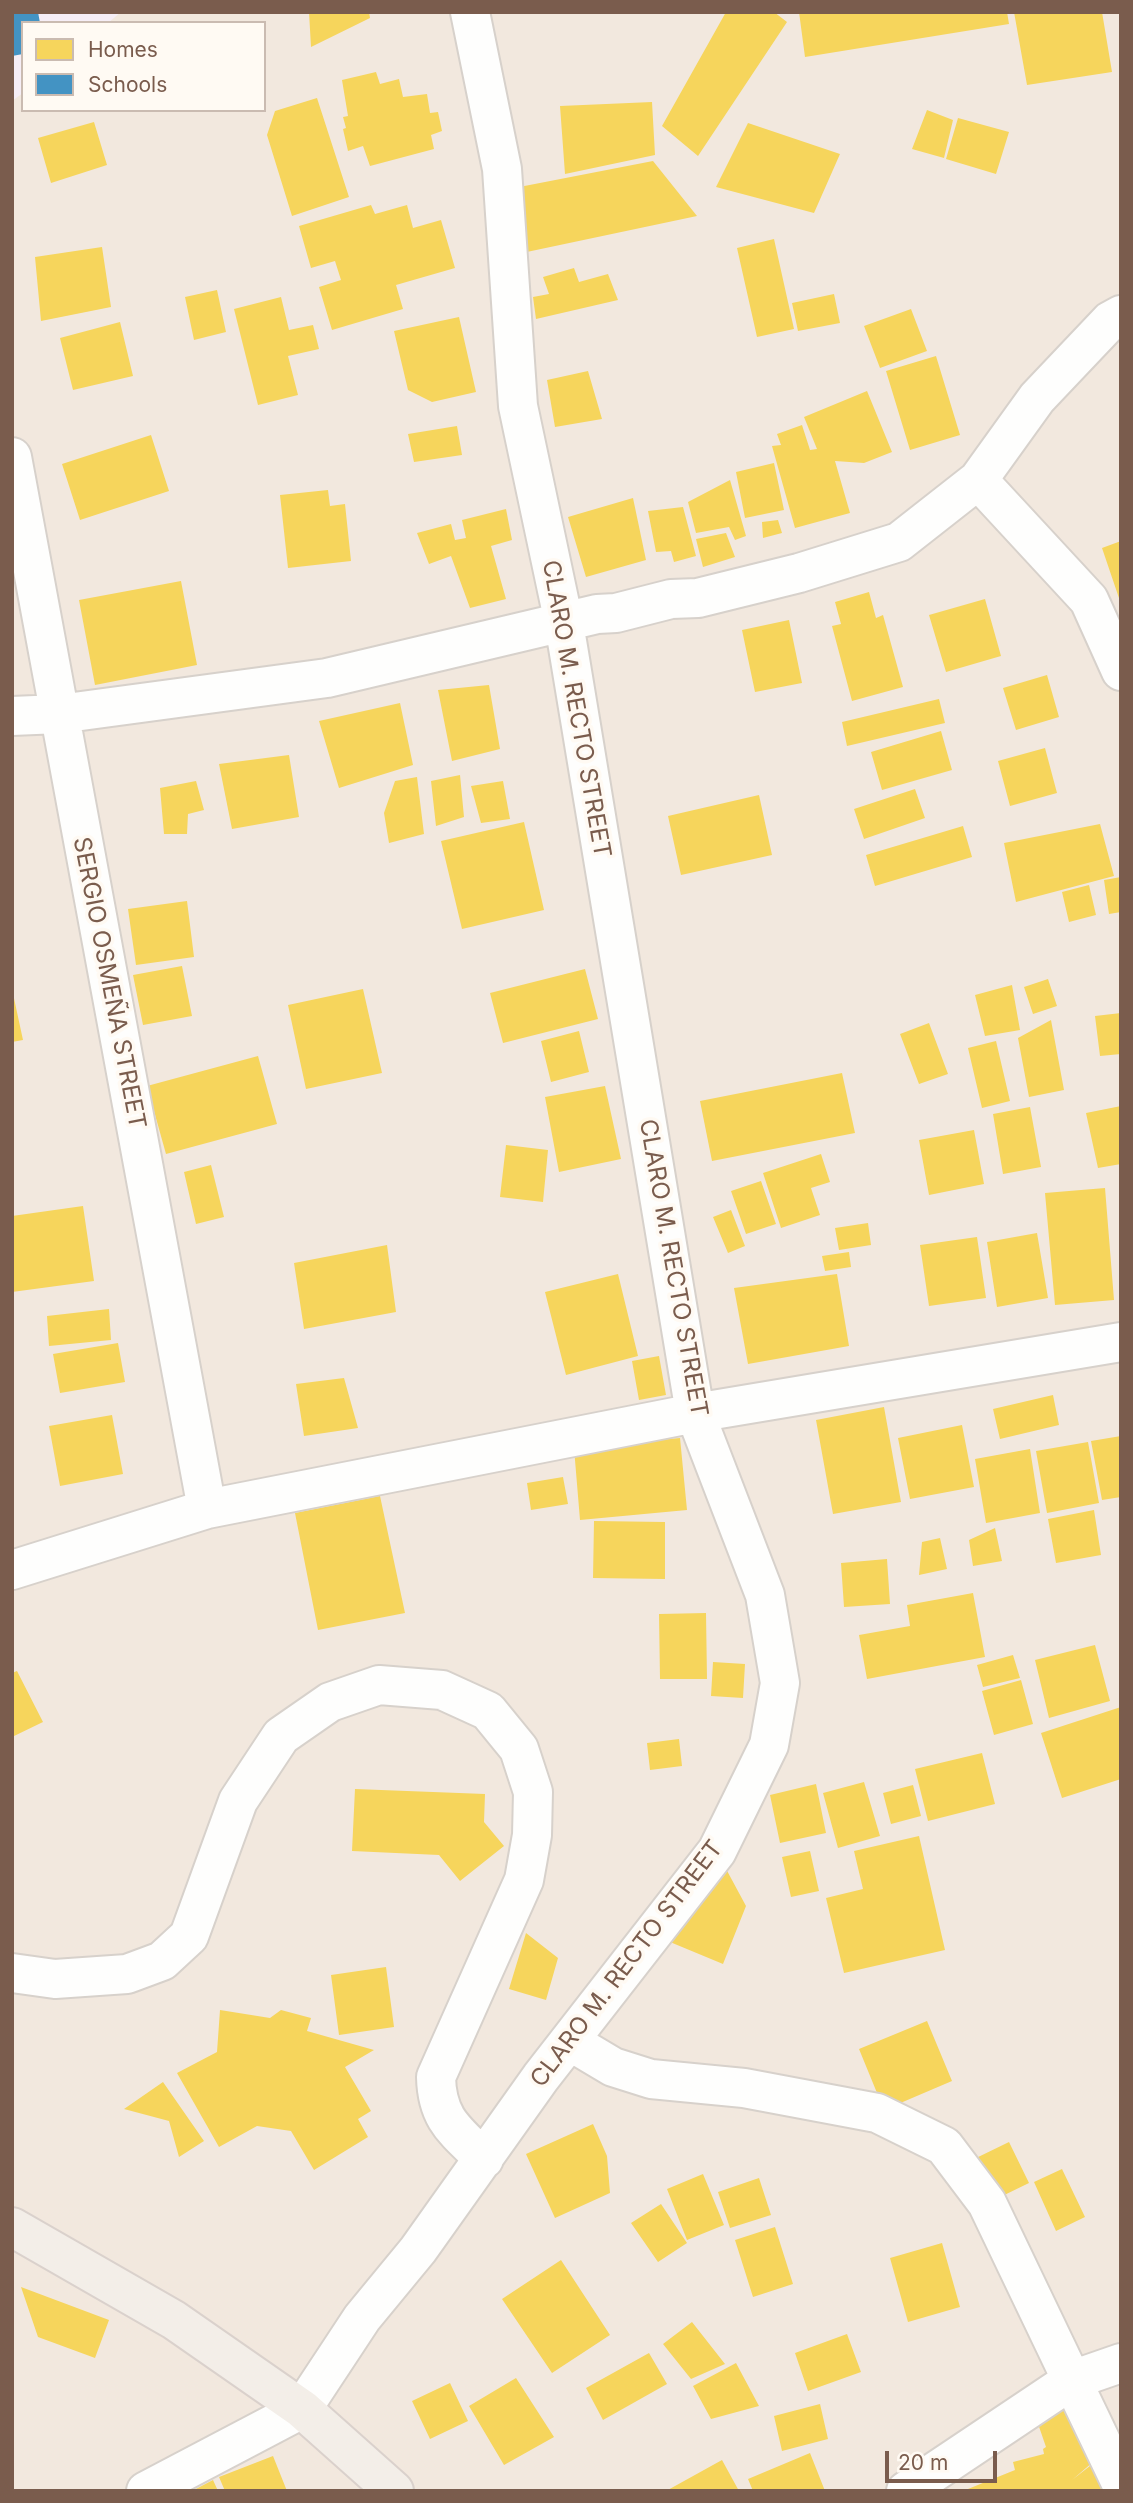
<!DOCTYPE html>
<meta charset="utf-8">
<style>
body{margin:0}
#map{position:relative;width:1133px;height:2503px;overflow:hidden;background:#f9f5f0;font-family:Inter,sans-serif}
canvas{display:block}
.frame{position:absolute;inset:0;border:14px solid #7a5c4d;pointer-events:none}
.legend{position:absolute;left:21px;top:21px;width:245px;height:91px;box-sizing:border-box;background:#fffaf3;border:2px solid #cabbb1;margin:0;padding:9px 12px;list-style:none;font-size:21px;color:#7a5c4d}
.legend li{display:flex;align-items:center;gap:14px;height:35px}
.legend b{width:35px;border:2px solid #cabbb1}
.scale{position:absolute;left:885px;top:2451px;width:112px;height:32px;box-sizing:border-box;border:4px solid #7a5c4d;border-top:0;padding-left:9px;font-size:21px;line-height:24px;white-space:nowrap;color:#7a5c4d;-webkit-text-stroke:5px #fffaf3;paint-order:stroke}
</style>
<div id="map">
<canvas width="1133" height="2503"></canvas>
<div class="frame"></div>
<ul class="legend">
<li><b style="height:19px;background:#f6d55c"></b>Homes</li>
<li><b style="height:19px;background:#4393c3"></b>Schools</li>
</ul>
<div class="scale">20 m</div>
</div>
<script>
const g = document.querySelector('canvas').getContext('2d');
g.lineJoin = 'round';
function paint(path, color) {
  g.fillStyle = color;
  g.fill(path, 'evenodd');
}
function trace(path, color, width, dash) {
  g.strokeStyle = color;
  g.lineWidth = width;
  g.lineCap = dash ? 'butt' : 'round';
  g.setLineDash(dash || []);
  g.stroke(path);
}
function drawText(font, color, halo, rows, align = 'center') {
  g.font = font + ' Inter,sans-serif';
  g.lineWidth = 7;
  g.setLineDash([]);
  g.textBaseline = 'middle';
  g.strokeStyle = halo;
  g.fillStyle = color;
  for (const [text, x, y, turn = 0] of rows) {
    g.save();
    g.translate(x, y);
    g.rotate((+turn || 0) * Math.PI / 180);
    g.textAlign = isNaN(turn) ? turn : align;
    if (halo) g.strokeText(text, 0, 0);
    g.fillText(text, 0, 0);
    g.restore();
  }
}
const residential = new Path2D(`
 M12 12H1121V2491H12ZM23 23H264V110H23Z`);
const education = new Path2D(`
 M12 12H121L108 23H23V93L12 101Z`);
const homes = new Path2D(`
 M309 12H369L370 18 311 47Z
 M726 12H774L787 22 698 156 662 126Z
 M799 12H1007L1009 24 805 57Z
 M1014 12H1102L1112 72 1027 85Z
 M376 72 380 84 399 79 403 97 427 94 430 113 438 112 442 131 431 135 434 149 370 166 363 146 348 151 343 129 346 128 343 117 348 116 342 80Z
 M317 98 349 197 292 216 267 135 275 111Z
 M652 102 655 155 565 174 560 106Z
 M927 110 953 120 944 158 912 149Z
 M958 118 1009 132 996 174 946 159Z
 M94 122 107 165 51 183 38 138Z
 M748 123 840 154 814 213 716 187Z
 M653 161 697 216 522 253 509 189Z
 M371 205 375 214 407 205 413 228 441 220 455 268 396 285 403 309 332 330 319 287 341 280 335 261 311 268 299 226Z
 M774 239 794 329 757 337 737 248Z
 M102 247 111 307 41 321 35 257Z
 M574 268 579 282 608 274 618 300 536 319 533 297 549 294 543 277Z
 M217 290 226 332 194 340 185 297Z
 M834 294 840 323 798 331 792 303Z
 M281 297 289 330 313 325 319 349 288 356 298 395 258 405 234 309Z
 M911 309 927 351 880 368 864 326Z
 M459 317 476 392 432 402 408 390 394 331Z
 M120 322 133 376 73 390 60 338Z
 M936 356 960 435 910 450 886 371Z
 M588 371 602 419 555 427 547 380Z
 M867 391 892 452 864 463 835 461 850 513 795 528 772 446 781 445 777 434 802 425 810 450 817 449 804 417Z
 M457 426 462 455 414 462 408 434Z
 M151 435 169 491 80 520 62 464Z
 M774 463 784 510 745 518 736 472Z
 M730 480 746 536 735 540 729 527 696 533 688 502Z
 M328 490 330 506 345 504 351 561 288 568 280 495Z
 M633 498 646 560 586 577 568 517Z
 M683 507 696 556 674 562 671 551 656 552 648 511Z
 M506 509 512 540 491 546 506 599 470 608 451 556 429 564 417 533 451 524 455 540 466 538 462 520Z
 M778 520 782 533 763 538 762 522Z
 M726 533 735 557 703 567 696 539Z
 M1121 541V601H1120L1102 548Z
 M181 581 197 665 95 685 79 600Z
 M869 592 876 618 883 615 903 687 852 701 832 626 841 624 835 602Z
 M985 599 1001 656 946 672 929 615Z
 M789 620 802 683 755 692 742 630Z
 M1047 675 1059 717 1016 730 1003 688Z
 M489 685 500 749 452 761 438 690Z
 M939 699 945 723 847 746 842 722Z
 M400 703 413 765 339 788 319 721Z
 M941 731 952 770 882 790 871 752Z
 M1045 748 1057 793 1010 806 998 761Z
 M289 755 299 817 232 829 219 764Z
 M460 775 464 817 436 826 431 781Z
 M417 777 424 834 389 843 384 813 395 781Z
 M196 781 204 810 188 814 187 834H164L160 788Z
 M503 781 510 819 481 823 471 786Z
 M915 789 925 818 864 839 854 809Z
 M759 795 772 855 681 875 668 816Z
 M524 822 544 910 462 929 441 841Z
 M1100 824 1114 876 1016 902 1004 843Z
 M963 826 972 857 875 886 866 855Z
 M1121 877V912L1109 914 1104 880Z
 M1089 885 1096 915 1069 922 1062 892Z
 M187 901 194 957 136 965 128 909Z
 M182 966 192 1016 143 1025 133 975Z
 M585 969 598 1019 503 1043 490 993Z
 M1048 979 1057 1006 1033 1014 1024 987Z
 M1012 985 1020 1030 985 1036 975 995Z
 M12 989 23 1040 12 1042Z
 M363 989 382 1073 306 1089 288 1005Z
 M1121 1013V1054L1100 1056 1095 1016Z
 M1051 1020 1064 1090 1029 1097 1018 1038Z
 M929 1023 948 1074 919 1084 900 1034Z
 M579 1031 589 1072 551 1082 541 1041Z
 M996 1041 1010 1101 982 1108 968 1048Z
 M258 1056 277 1124 166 1154 147 1086Z
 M842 1073 855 1133 712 1161 700 1101Z
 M605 1086 621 1159 559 1172 545 1097Z
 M1121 1106V1164L1098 1168 1086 1113Z
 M1030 1107 1041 1167 1003 1174 993 1114Z
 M974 1130 984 1184 929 1195 919 1140Z
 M506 1145 548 1150 543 1202 500 1197Z
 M821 1154 830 1182 811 1188 820 1215 781 1228 763 1173Z
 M211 1165 224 1217 196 1224 184 1172Z
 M761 1181 776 1224 746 1234 731 1191Z
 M1105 1188 1114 1300 1055 1305 1045 1193Z
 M83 1206 94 1281 12 1292V1216Z
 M731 1210 745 1246 728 1253 713 1217Z
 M868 1223 871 1245 839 1250 835 1228Z
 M1037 1233 1048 1298 997 1307 987 1242Z
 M977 1237 986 1298 929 1306 920 1245Z
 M387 1245 396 1312 304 1329 294 1263Z
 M849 1252 851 1267 825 1271 822 1256Z
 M618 1274 638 1356 566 1375 545 1292Z
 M837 1274 849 1346 748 1364 734 1288Z
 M109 1309 111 1340 49 1346 47 1316Z
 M118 1343 125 1382 60 1393 53 1354Z
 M659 1356 666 1395 639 1400 632 1361Z
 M344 1378 358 1428 304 1436 296 1384Z
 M1053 1395 1059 1425 1000 1439 993 1409Z
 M884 1407 901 1502 833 1514 816 1420Z
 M112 1415 123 1474 60 1486 49 1426Z
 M962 1425 974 1487 910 1499 898 1438Z
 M1121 1436V1497L1102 1500 1091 1441Z
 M680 1438 687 1510 580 1520 574 1448Z
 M1088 1442 1099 1503 1047 1513 1036 1451Z
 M1030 1449 1040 1513 986 1523 975 1459Z
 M563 1477 568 1504 531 1510 527 1483Z
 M380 1496 405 1613 318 1630 295 1513Z
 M1094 1510 1101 1555 1056 1563 1048 1519Z
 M594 1521 665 1522V1579L593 1578Z
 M995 1528 1002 1561 973 1566 969 1540Z
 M940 1538 947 1569 919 1575 922 1542Z
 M887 1559 890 1604 844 1607 841 1563Z
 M973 1593 985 1657 867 1679 859 1635 910 1626 907 1605Z
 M706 1613 707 1679H660L659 1614Z
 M1095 1645 1110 1701 1049 1718 1035 1660Z
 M1013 1655 1020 1678 983 1687 977 1665Z
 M713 1662 745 1664 743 1698 711 1696Z
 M17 1671 43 1722 12 1737V1673Z
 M1021 1680 1033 1724 994 1735 982 1691Z
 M1121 1707V1779L1062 1798 1041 1733Z
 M679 1739 682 1766 650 1770 647 1743Z
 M982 1753 995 1804 928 1821 915 1769Z
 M864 1782 880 1836 838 1848 823 1793Z
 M816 1784 826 1833 780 1843 770 1795Z
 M913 1785 921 1816 891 1824 883 1793Z
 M355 1789 485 1794 484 1822 504 1846 460 1881 439 1855 352 1851Z
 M919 1836 945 1950 844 1973 826 1898 863 1889 854 1851Z
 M810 1851 819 1891 791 1897 782 1857Z
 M725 1867 746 1906 723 1964 670 1942Z
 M526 1933 558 1958 546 2000 509 1989Z
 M386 1967 394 2027 339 2035 331 1975Z
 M220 2010 270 2018 281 2010 311 2018 307 2031 374 2050 345 2067 371 2111 358 2119 368 2137 314 2170 291 2131 257 2126 219 2147 177 2073 217 2052Z
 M927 2021 952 2081 884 2110 859 2049Z
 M163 2082 204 2141 179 2157 169 2121 124 2109Z
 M593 2124 607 2156 610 2193 555 2218 526 2154Z
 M1009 2142 1029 2183 992 2201 972 2160Z
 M1062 2169 1085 2217 1056 2231 1034 2182Z
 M703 2174 724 2225 687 2240 667 2189Z
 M759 2178 771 2215 730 2228 718 2192Z
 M661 2204 687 2243 658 2262 631 2223Z
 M775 2227 793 2284 753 2297 735 2240Z
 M942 2243 960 2307 908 2322 890 2258Z
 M561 2260 610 2335 552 2373 502 2299Z
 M21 2287 109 2320 95 2358 38 2337Z
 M692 2322 725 2364 691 2379 663 2344Z
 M847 2334 861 2372 808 2391 795 2353Z
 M649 2353 667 2384 603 2420 586 2388Z
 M736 2363 759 2406 711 2419 693 2386Z
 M516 2378 554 2437 504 2465 469 2406Z
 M450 2383 468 2421 430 2439 412 2401Z
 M820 2404 828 2439 782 2451 774 2416Z
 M1062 2405 1093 2462 1072 2480 1095 2462 1110 2491H963L1015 2470 1013 2462 1044 2454 1043 2449 1046 2447 1035 2415Z
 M810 2453 825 2491H753L748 2479Z
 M273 2456 287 2491H225L219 2477Z
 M722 2460 739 2491H666Z
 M213 2480 218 2491H192Z`);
const schools = new Path2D(`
 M12 12H38L40 23H23V54L12 56Z`);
const minor = new Path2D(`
 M12 457 207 1509
 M978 480 1089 600 1121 671
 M12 716 59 714 327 678 597 614 616 613 671 599 698 598 799 573 899 542 978 480 1037 398 1110 321 1121 315
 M12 1570 207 1509 695 1413 1121 1342
 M12 1973 55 1979 127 1974 162 1961 189 1936 238 1801 281 1736 330 1702 379 1685 442 1690 488 1711 519 1749 533 1792 532 1835 524 1880 436 2077C437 2120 456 2131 484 2159
 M571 2042 613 2067 651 2079 744 2088 877 2113 944 2146 987 2203 1121 2483
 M146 2491 302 2409 362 2318 418 2250 541 2077 717 1851 769 1745 780 1683 765 1595 695 1413 564 623 518 406 502 169 470 12
 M906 2491 1072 2380 1121 2363`);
const primary = new Path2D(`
 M12 2227 174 2320 302 2409 394 2491`);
const streetNames = [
 ["CLARO M. RECTO STREET",576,709,80],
 ["SERGIO OSMEÑA STREET",109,983,79],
 ["CLARO M. RECTO STREET",673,1268,80],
 ["CLARO M. RECTO STREET",627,1964,-53]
];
paint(residential, '#f2e8de');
paint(education, '#f6eef6');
paint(homes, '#f6d55c');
paint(schools, '#4393c3');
trace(minor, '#d7d1cb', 42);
trace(primary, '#dad1cc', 42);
trace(minor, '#fefefd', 38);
trace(primary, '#f3eee8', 38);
drawText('24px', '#7a5c4d', '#fffaf3', streetNames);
</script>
